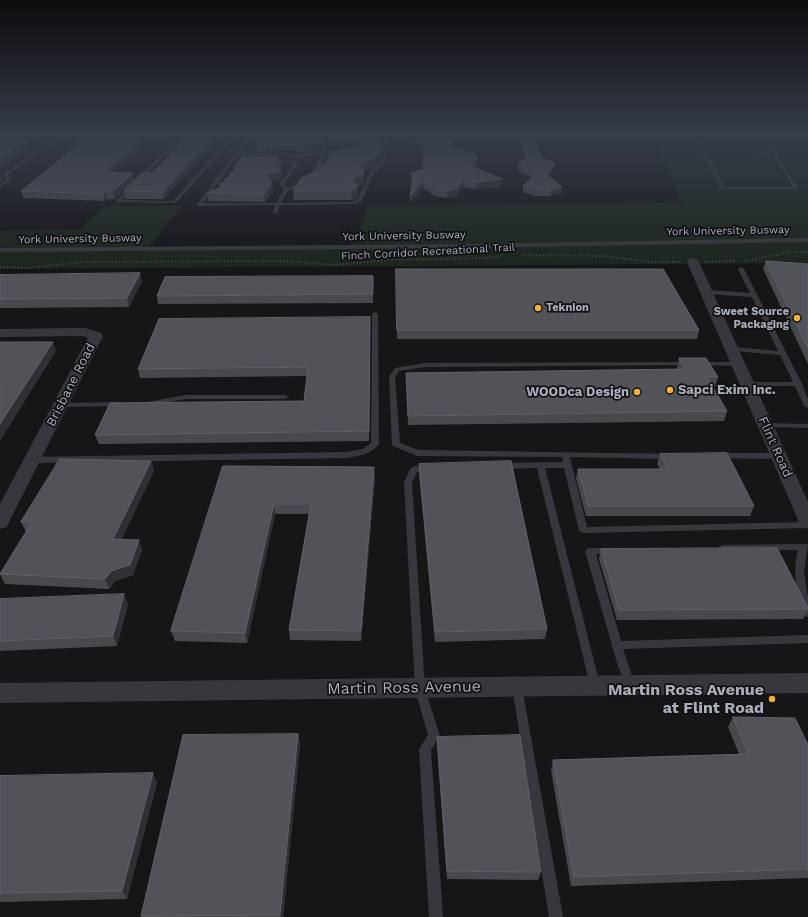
<!DOCTYPE html>
<style>
body{margin:0}
canvas{display:block;background:#161618}
</style>
<canvas width="808" height="917"></canvas>
<script>
const g = document.querySelector('canvas').getContext('2d');
g.lineJoin = 'round';
function paint(path, color) {
  g.fillStyle = color;
  g.fill(path, 'evenodd');
}
function trace(path, color, width, dash) {
  g.strokeStyle = color;
  g.lineWidth = width;
  g.lineCap = dash ? 'butt' : 'round';
  g.setLineDash(dash || []);
  g.stroke(path);
}
function drawText(font, color, halo, rows, align = 'center') {
  g.font = font + ' "Work Sans",sans-serif';
  g.lineWidth = 3.5;
  g.setLineDash([]);
  g.textBaseline = 'middle';
  g.strokeStyle = halo;
  g.fillStyle = color;
  for (const [text, x, y, turn = 0] of rows) {
    g.save();
    g.translate(x, y);
    g.rotate((+turn || 0) * Math.PI / 180);
    g.textAlign = isNaN(turn) ? turn : align;
    if (halo) g.strokeText(text, 0, 0);
    g.fillText(text, 0, 0);
    g.restore();
  }
}
const green = new Path2D(`
 M652 135H797L808 148V263L0 269V231L79 230 105 206H182L149 247H351L369 206 682 203Z`);
const path = new Path2D(`
 M522 255 605 256 651 262H682
 M745 261 791 252H808
 M705 262 736 261
 M0 267 27 268 84 262 286 261 333 265 389 260 483 258 503 256`);
const service = new Path2D(`
 M181 135H185L122 200 173 201 232 135H236L176 203 116 202V200Z
 M250 135H254L241 152 305 155 320 152 333 135H337L323 153 339 155H341V157L325 156 311 182 288 191 281 203 352 202 357 200 371 170 378 165 381 159 376 158 382 157 385 150 380 147 385 135H389L384 147 389 150 382 166 375 171 361 202 352 204 280 205 277 213 275 214 273 213 275 205 197 206V204ZM239 154 305 157 320 154 322 155 307 180 287 188 284 184 299 162 297 161 269 160V162H271L294 163 280 184 284 190 276 203H203L234 161H251L253 160 251 159H236Z
 M522 135H526L536 144V146H534Z
 M697 135H701L705 148 770 151 760 135H764L798 188 796 189H721L701 149ZM706 150 772 153 793 187H725Z
 M0 138 54 140 56 141 8 175 11 180 0 187V184L6 180 3 175V174L50 142 0 140Z
 M808 238V242L469 248 0 252V248L469 244Z
 M741 267 744 269 802 384 808 399V408L804 406 795 386H748L744 384 748 382H793L780 355 733 351 730 349 733 347 778 351 752 297 708 294 705 292 708 290 750 293 738 269Z
 M375 312 378 314 379 444C371 455 358 456 346 458L32 463 28 460 32 457 346 452 363 449 371 443 372 314Z
 M688 362 691 364 690 365 425 367 399 371 395 377 400 443 418 450 674 454 675 456 671 459 570 457 587 527 808 522V528L583 533 580 532 579 530 564 468H545L600 685 599 688 595 690 591 688 590 685 537 468 502 469 498 466 502 463 563 462 562 457 417 456 393 446 392 444 389 377 395 368 425 363Z
 M700 362H739L742 364 739 366 698 365 697 364Z
 M186 395H285L289 397 285 399H186L147 406 143 404 147 402Z
 M120 402 124 404 123 406 61 407 57 405 61 403Z
 M763 423 808 424V428L766 427 762 425Z
 M718 453H779L783 456 779 459 715 458 714 456Z
 M414 466H429L433 469 429 472H417L412 483 425 689 440 736 431 750 443 917H429L419 749 428 735 415 689 404 483 410 469Z
 M808 544 804 572 808 597V617L804 616 803 613C797 592 792 572 798 550L723 551 720 550 718 548 720 546 723 545Z
 M590 548H611L614 549 616 551 614 553 596 554 621 641 808 635V643L623 649 635 685 634 688 630 690 626 688 617 663 585 551 587 549Z
 M517 682 521 684 522 687 563 917H549L512 687 513 684Z`);
const minor = new Path2D(`
 M693 258 697 259 699 262 808 502V529L801 527 799 522 687 262 689 259Z
 M85 328 101 333 103 336 9 522 7 527 0 529V504L88 338 83 336 0 337V329Z
 M808 673V693L0 703V683Z`);
const wall = new Path2D(`
 M154 135 113 172 134 180 115 199H108L105 201 23 198 21 191 78 145 76 138Z
 M189 135H220L164 199H125L124 191 152 173Z
 M260 135H332L321 148 304 151 267 149V152L257 151 256 144Z
 M333 135H384L381 140 377 141 382 143V150L380 155H378V160L377 164 370 169 363 171 364 181 362 185 358 186V194L356 199 352 200H294L293 191 319 170V166L326 163V160L329 158V155L353 150V147L365 142 329 147V140Z
 M412 135H457V142L452 147 478 164 475 168 501 187 476 189 463 187 457 195 447 198 435 196 423 188 410 203V196L413 182 411 180V173L424 169 422 165 423 158 424 159V152L426 149 416 143Z
 M523 142 554 169 549 177 562 193 550 196H535L523 192V186L532 178 518 170V164L526 158 522 148Z
 M234 168 282 169H279L281 171 282 179 270 180 273 190 265 202 208 201 207 193 220 188 219 184 225 182 224 179 229 177V173L234 171Z
 M766 261 808 264V364L763 269Z
 M396 269 699 330 697 339H397Z
 M0 275 142 281 129 307 0 308Z
 M373 284V303L158 304 157 296Z
 M370 326 369 441 99 444 95 435 304 401 307 376 140 378 138 369Z
 M679 358 718 377 715 387H713L727 411 724 421 408 425 406 373 678 369 677 368Z
 M660 454 754 506 750 516H586L576 478 578 469H660L657 464Z
 M151 461 154 471 121 540 142 550 133 575 115 581 109 589 5 584 0 574 26 532 21 522Z
 M419 464 547 629 545 639 435 642 419 473Z
 M223 466 375 477 361 641 290 640 289 630 309 514H275L247 643 175 641 171 631Z
 M601 549 808 608V610L803 619 617 620 599 559Z
 M0 599 128 604 117 646 0 651Z
 M733 717 808 745V878L571 886 551 770 553 760 739 754 728 727Z
 M298 734 300 744 283 917H142L141 916Z
 M437 737 541 872 538 880 447 879 437 747Z
 M0 776 157 782 127 899 0 902Z`);
const shadedWall = new Path2D(`
 M145 135H154L106 179 104 172Z
 M213 135H220L164 199 163 192Z
 M326 135H332L321 148 304 151 303 144Z
 M370 135H384L381 140 329 147V140Z
 M389 135H401L389 138Z
 M457 136V142L447 153V146Z
 M27 141 29 147 0 169V160Z
 M382 143V150L380 155V149Z
 M378 151V160L377 164 370 169 363 171H364V181L362 185 358 186V194L356 199 352 200 350 181 359 163Z
 M478 157V164L470 173 471 166Z
 M281 162 282 169 275 170 274 163Z
 M555 163 554 169 546 181 547 175Z
 M281 171 282 179 266 181 265 174Z
 M0 173 3 180 0 183Z
 M133 173 134 180 115 199 113 191Z
 M502 179 501 187 476 189 477 182Z
 M463 180V187L457 195 447 198V191Z
 M423 181V188L410 203V196Z
 M272 182 273 190 265 202 264 194Z
 M562 187V193L550 196 551 190Z
 M106 191 108 199 105 201 103 194Z
 M140 273 142 281 129 307 127 298Z
 M53 342 56 351 0 441V424Z
 M151 461 154 471 117 549 113 539Z
 M374 467 375 477 361 641V631Z
 M274 504 275 514 247 643 245 633Z
 M139 540 142 550 133 575 115 581 109 589 105 579 111 571Z
 M124 594 128 604 117 646 113 636Z
 M298 734 300 744 283 917H280V915Z
 M153 773 157 782 127 899 122 891Z`);
const building = new Path2D(`
 M81 135H145L104 172 133 173 113 191H106L103 194 21 191 86 139 76 138Z
 M189 135H213L163 192 124 191 142 173H152Z
 M260 135H326L320 142 303 144 264 142 266 145 256 144Z
 M333 135H370L329 140Z
 M415 135H457V136L447 146 473 153 478 157 471 166 502 179 477 182 463 180 457 188 447 191 435 189 423 181 410 196 414 175 411 173 427 168 423 158 429 162 424 152 428 143 416 137Z
 M373 139 382 143 380 149 353 147Z
 M0 140 27 141 0 160Z
 M523 142H535L542 158 555 163 547 175 562 187 551 190 535 189 523 186 537 174 518 164 528 156Z
 M342 149 378 151 376 155 370 160 359 163 362 164 358 165 361 167 357 168 364 171 362 176 352 178 355 180 350 181 358 185 355 189 351 191H293L301 178 320 170 319 166 331 161 326 160 334 156 329 155Z
 M243 157H276L281 162 274 163 281 171 265 174 272 182 264 194 207 193 225 186 219 184 229 180 224 179 234 175 229 173 238 170 234 168Z
 M766 261 808 264V348Z
 M396 269H663L699 330H397Z
 M140 273 127 298 0 299V275Z
 M373 276V294L157 296 165 277Z
 M370 317 369 431 95 435 110 403 304 401 308 367 138 369 159 319Z
 M0 342H53L0 424Z
 M679 358H706L718 377H707L727 411 408 416 406 373 685 369Z
 M727 453 754 506H588L578 469H668L660 454Z
 M60 459 151 461 113 539 139 540 130 565 111 571 105 579 0 574 32 522H21Z
 M511 461 547 629 435 632 419 464Z
 M223 466 374 467 361 631 289 630 311 504H274L245 633 171 631Z
 M777 548 808 608V609L619 610 601 549Z
 M124 594 113 636 0 641V599Z
 M733 717 795 718 808 745V869L574 877 553 760 748 754Z
 M298 734 280 915 141 916 183 735Z
 M520 735 541 872 447 871 437 737Z
 M153 773 122 891 0 893V776Z`);
const markers = [
 [538,308,4,"#f2b134"],
 [797,318,4,"#f2b134"],
 [670,390,4,"#f2b134"],
 [637,392,4,"#f2b134"],
 [772,699,4,"#f2b134"]
];
const farStreetnames = [
 ["York University Busway",728,231,-1],
 ["York University Busway",404,236,-1],
 ["York University Busway",80,239,-1],
 ["Finch Corridor Recreational Trail",428,252,-3]
];
const farPoinames = [
 ["Teknion",546,308],
 ["Sweet Source",789,312,"right"],
 ["Packaging",789,325,"right"]
];
const streetNames = [
 ["Brisbane Road",71,385,-63],
 ["Flint Road",775,447,66]
];
const poiNames = [
 ["Sapci Exim Inc.",678,390],
 ["WOODca Design",629,392,"right"]
];
const nearStreetnames = [
 ["Martin Ross Avenue",404,688,-1]
];
const nearPoinames = [
 ["Martin Ross Avenue",764,690],
 ["at Flint Road",764,708]
];
paint(green, '#1e261f');
trace(path, '#3d3f44', 2, [1.5, 2]);
paint(service, '#37383d');
paint(minor, '#37383d');
paint(wall, '#47494d');
paint(shadedWall, '#2f3033');
paint(building, '#525359');
trace(building, '#5f6168', 1);
const sky = g.createLinearGradient(0, 0, 0, 263);
sky.addColorStop(0, '#0c0c0d');
sky.addColorStop(0.51, '#363c48');
sky.addColorStop(1, '#363c4800');
g.fillStyle = sky;
g.fillRect(0, 0, 808, 263);
for (const [x, y, r, color] of markers) {
  const dot = new Path2D();
  dot.arc(x, y, r, 0, 2 * Math.PI);
  g.fillStyle = color;
  g.fill(dot);
  trace(dot, '#111113', 1.5);
}
drawText('11px', '#a8adb8', '#111113', farStreetnames);
drawText('bold 11px', '#a8adb8', '#111113', farPoinames, 'left');
drawText('13px', '#a8adb8', '#111113', streetNames);
drawText('bold 13px', '#a8adb8', '#111113', poiNames, 'left');
drawText('16px', '#a8adb8', '#111113', nearStreetnames);
drawText('bold 16px', '#a8adb8', '#111113', nearPoinames, 'right');
</script>
